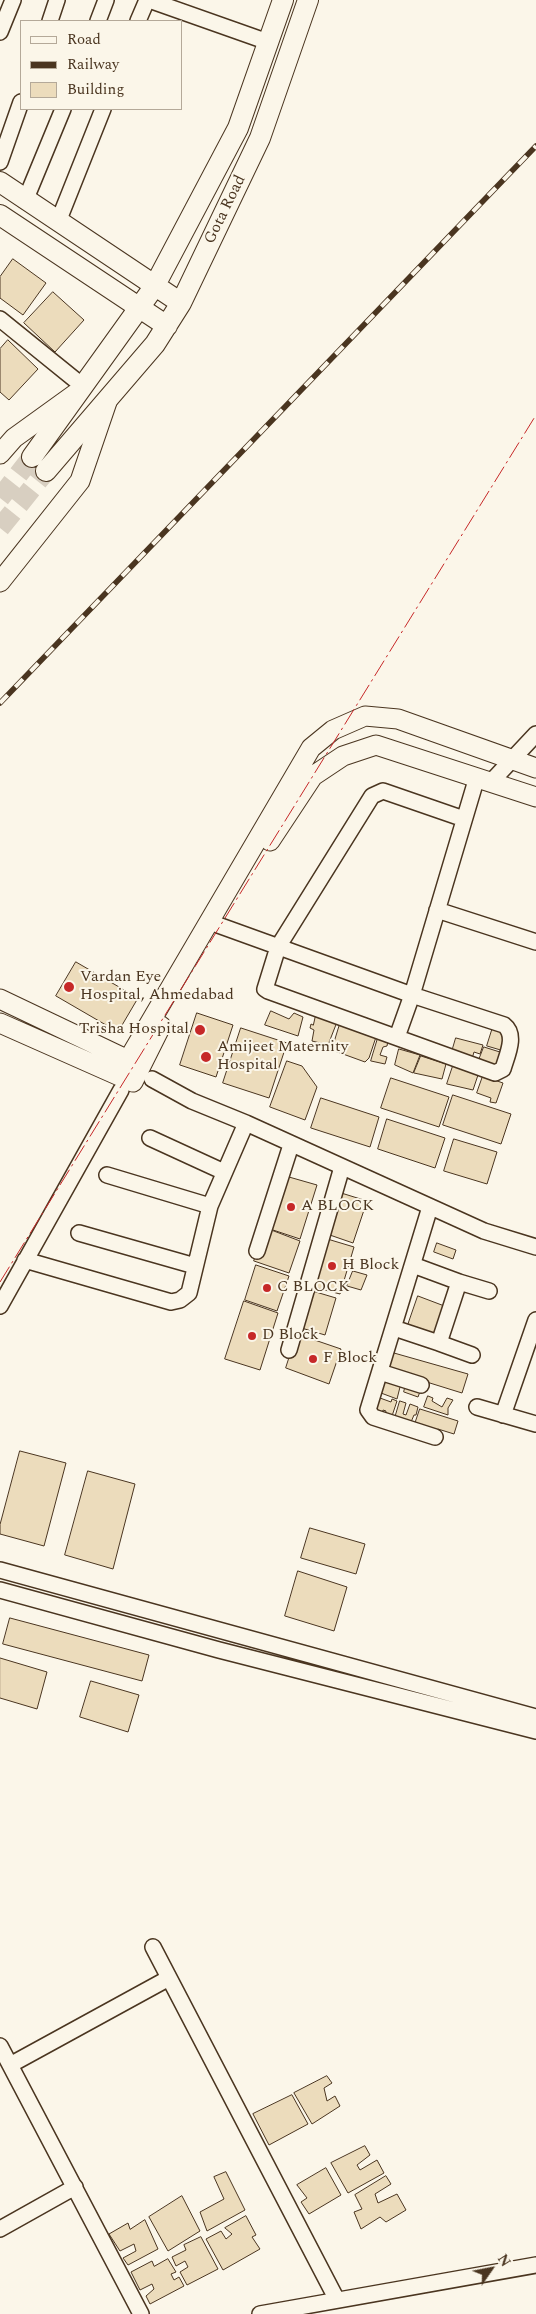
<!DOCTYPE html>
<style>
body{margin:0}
#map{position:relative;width:536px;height:2314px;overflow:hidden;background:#fbf6e9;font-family:Spectral,serif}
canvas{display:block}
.legend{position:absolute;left:20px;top:20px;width:162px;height:90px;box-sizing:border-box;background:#fbf6e9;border:1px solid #b4a999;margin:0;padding:6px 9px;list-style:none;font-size:15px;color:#4a3520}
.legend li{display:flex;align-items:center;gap:10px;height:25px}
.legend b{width:25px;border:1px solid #b4a999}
.north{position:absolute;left:466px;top:2244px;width:50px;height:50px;-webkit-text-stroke:4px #fbf6e9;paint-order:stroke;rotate:57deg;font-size:14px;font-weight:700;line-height:20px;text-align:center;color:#4a3520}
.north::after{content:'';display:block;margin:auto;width:18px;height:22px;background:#4a3520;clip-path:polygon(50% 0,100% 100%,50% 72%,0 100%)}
</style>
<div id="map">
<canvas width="536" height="2314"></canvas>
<ul class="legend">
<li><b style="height:6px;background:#fbf6e9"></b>Road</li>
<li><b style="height:6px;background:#4a3520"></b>Railway</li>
<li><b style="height:14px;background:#ecdcbc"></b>Building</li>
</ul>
<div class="north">N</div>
</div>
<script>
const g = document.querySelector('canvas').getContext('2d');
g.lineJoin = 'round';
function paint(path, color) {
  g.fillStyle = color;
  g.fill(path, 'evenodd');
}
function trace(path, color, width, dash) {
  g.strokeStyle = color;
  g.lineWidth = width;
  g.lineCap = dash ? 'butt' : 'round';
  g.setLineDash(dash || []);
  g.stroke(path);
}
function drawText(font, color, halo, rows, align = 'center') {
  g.font = font + ' Spectral,serif';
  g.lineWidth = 4;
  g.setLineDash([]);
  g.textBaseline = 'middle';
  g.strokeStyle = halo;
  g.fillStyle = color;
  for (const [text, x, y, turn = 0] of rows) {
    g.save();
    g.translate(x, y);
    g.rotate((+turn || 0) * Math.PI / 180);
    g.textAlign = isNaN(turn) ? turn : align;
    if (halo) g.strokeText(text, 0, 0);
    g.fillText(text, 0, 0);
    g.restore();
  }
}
const building = new Path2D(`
 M13 259 46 283 23 315 0 298V277Z
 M53 292 84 320 55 352 24 323Z
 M8 340 38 369 9 400 0 392V349Z
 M76 962 138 998 118 1032 56 996Z
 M271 1011 289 1019 294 1013 303 1017 298 1036 265 1025Z
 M197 1013 233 1025 216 1077 180 1065Z
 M316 1015 337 1022 328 1045 312 1041 314 1030 310 1028 311 1024 313 1025Z
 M340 1024 376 1037 369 1058 365 1062 332 1050Z
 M493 1027 510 1033 504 1051 487 1046Z
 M241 1028 287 1043 269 1098 223 1083Z
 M378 1038 388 1041 387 1046 383 1047 380 1055 387 1057 385 1064 371 1061Z
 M456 1038 483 1045 480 1054 474 1052 471 1062 451 1055Z
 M484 1047 503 1053 497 1071 477 1065Z
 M399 1049 420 1055 413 1073 395 1065Z
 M421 1056 446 1064 442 1079 414 1073Z
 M287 1061 302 1066 317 1087 305 1120 270 1107Z
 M453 1066 478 1075 473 1090 447 1084Z
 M483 1076 503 1083 496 1103 490 1102 491 1098 477 1093Z
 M391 1078 449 1097 439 1127 381 1108Z
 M453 1095 511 1114 501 1144 443 1125Z
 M321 1098 379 1117 370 1147 311 1128Z
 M387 1119 445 1138 435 1168 378 1149Z
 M454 1139 497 1152 487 1184 444 1171Z
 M282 1175 317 1185 300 1239 267 1228Z
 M338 1192 367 1201 353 1243 324 1233Z
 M266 1228 300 1241 289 1273 254 1261Z
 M324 1238 354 1247 340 1294 310 1286Z
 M437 1243 456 1250 453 1259 434 1252Z
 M256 1265 289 1276 277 1311 245 1300Z
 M353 1271 367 1275 361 1290 347 1286Z
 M309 1290 336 1298 325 1335 298 1327Z
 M418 1296 447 1307 436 1334 408 1325Z
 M244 1301 278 1313 260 1370 225 1359Z
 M297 1334 341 1349 329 1384 286 1368Z
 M394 1353 468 1374 462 1393 388 1370Z
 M386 1378 401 1383 397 1399 381 1393Z
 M405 1388 421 1389 418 1397 404 1392Z
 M428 1396 433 1398 432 1401 442 1407 447 1398 453 1400 448 1408V1415L424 1407Z
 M380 1398 391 1402 392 1399 397 1401 392 1416 385 1415 386 1411 383 1410 382 1414 376 1412Z
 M400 1401 406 1403 403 1414 406 1415 410 1404 418 1407 416 1415H414L411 1422 395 1418Z
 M420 1409 458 1421 454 1434 438 1429 434 1432 415 1424Z
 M20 1451 66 1463 44 1546 0 1534V1525Z
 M88 1471 135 1484 113 1569 65 1555Z
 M310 1528 365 1544 356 1574 301 1558Z
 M298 1571 347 1587 334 1631 285 1616Z
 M10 1618 149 1655 142 1681 3 1644Z
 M0 1658 47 1672 37 1709 0 1698Z
 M91 1681 139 1695 128 1732 80 1717Z
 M327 2076 332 2083 324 2088 327 2101 335 2096 340 2106 312 2124 294 2093Z
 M292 2095 308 2124 269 2145 253 2114Z
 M365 2146 370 2155 357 2165 360 2170 377 2160 384 2173 348 2193 331 2163Z
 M326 2168 341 2195 309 2214 301 2202 307 2198 297 2185Z
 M226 2172 245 2210 207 2231 200 2212 224 2199 214 2177Z
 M386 2176 391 2184 375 2194 378 2203 397 2194 406 2210 386 2222 380 2217 361 2229 354 2212 362 2209 355 2195Z
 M182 2196 200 2231 168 2251 149 2217Z
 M246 2216 256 2235 252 2237 260 2249 223 2270 206 2239 221 2231 226 2239 232 2234 225 2228Z
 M145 2220 158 2249 128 2265 123 2258 136 2251 134 2244 120 2251 109 2234 128 2223 130 2229Z
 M201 2237 218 2269 187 2285 180 2272 188 2267 185 2261 176 2266 172 2257 186 2250 184 2245Z
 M168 2259 176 2272 171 2274 174 2280 179 2277 184 2286 150 2304 146 2296 154 2289 152 2284 140 2290 131 2272 152 2261 154 2266Z`);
const secondaryTunnel = new Path2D(`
 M0 498 32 457
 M0 528 46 471`);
const minor = new Path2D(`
 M149 0 268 42
 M50 21 57 0
 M98 21 106 0
 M138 21 147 0
 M0 32 13 0
 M0 162 21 102
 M25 201 63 109
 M58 222 103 109
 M0 319 84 387
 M491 782 536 734
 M437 910 536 942
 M218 925 412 995 477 777
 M397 1037 412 995 504 1025C517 1035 507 1055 503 1069L495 1073 268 991 265 989 278 947 372 796 383 791 464 819
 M152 1079 192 1101 246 1123 484 1231 536 1247
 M150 1138 224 1172
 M107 1175 210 1206
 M430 1207 368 1410 373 1417 435 1437
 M79 1233 195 1266
 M257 1251 291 1145
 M25 1260 171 1302 180 1300 189 1293 210 1206 246 1123
 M459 1282 489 1291
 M0 1306 121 1090
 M394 1328 439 1343 459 1282 413 1265
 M439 1343 472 1355
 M289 1350 342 1167
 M380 1372 421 1385
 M477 1407 536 1424
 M503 1415 536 1320
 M0 1570 536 1717
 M0 1590 219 1650 536 1731
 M153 1947 337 2300
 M0 2046 141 2314
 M10 2065 169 1978
 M0 2229 75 2187
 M260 2314 536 2265`);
const tertiary = new Path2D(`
 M0 454 14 438 75 394
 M0 582 80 481 107 402
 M270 841 313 776 343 756 376 745 536 797
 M0 999 128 1060 311 748 333 730 365 716 398 719 536 768
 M0 1023 133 1082 161 1026`);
const secondary = new Path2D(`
 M0 182 181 303
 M0 215 167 326
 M32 457 154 287 238 128 283 0
 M46 471 155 344 181 303 260 138 308 0`);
const rail = new Path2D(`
 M0 703 536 146`);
const power = new Path2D(`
 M0 1282 536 415`);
const markers = [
 [69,987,6,"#c62828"],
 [200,1030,6,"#c62828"],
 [206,1057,6,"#c62828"],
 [291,1207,5,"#c62828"],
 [332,1266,5,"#c62828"],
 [267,1288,5,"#c62828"],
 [252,1336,5,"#c62828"],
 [313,1359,5,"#c62828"]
];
const streetNames = [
 ["Gota Road",226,210,-64]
];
const poiNames = [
 ["Vardan Eye",80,978],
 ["Hospital, Ahmedabad",80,996],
 ["Trisha Hospital",189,1030,"right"],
 ["Amijeet Maternity",217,1048],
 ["Hospital",217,1066],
 ["A BLOCK",301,1207],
 ["H Block",342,1266],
 ["C BLOCK",277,1288],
 ["D Block",262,1336],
 ["F Block",323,1359]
];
paint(building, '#ecdcbc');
trace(building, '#4a3520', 1);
trace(secondaryTunnel, '#d8cfc1', 20, [20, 10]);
trace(minor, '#4a3520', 18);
trace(tertiary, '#4a3520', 21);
trace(secondary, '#4a3520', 22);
trace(minor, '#fbf6e9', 15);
trace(tertiary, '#fbf6e9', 19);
trace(secondary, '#fbf6e9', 20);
trace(rail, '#4a3520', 5.5);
trace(rail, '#fbf6e9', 4, [11]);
trace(power, '#c62828', 1, [18, 4, 2.5, 4]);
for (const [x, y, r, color] of markers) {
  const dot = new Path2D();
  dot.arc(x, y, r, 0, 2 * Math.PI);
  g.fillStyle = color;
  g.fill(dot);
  trace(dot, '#fbf6e9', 2);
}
drawText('16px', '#4a3520', '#fbf6e9', streetNames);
drawText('16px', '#4a3520', '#fbf6e9', poiNames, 'left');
</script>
